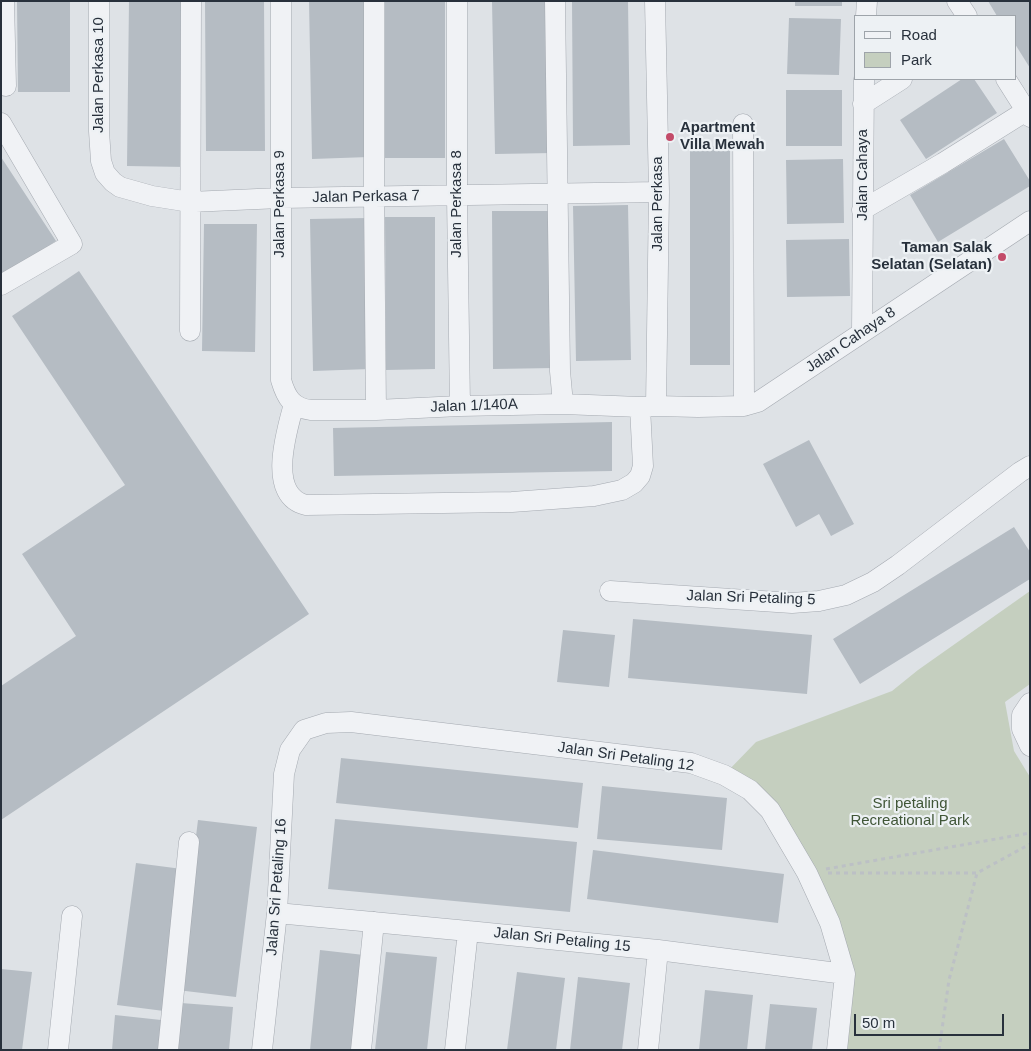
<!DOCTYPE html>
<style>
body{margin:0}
#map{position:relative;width:1031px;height:1051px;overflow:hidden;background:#dee2e6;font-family:Helvetica,sans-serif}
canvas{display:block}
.frame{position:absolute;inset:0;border:2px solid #28313c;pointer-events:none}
.legend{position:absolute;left:854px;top:15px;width:162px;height:65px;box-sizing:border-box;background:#edf1f4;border:1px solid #9ea4aa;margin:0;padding:6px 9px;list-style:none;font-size:15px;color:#28313c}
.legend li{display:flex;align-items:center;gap:10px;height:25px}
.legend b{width:25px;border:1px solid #9ea4aa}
.scale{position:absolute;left:854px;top:1014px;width:150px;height:22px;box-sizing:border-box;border:2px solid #28313c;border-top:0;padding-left:6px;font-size:15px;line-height:18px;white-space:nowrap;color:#28313c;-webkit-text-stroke:4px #edf1f4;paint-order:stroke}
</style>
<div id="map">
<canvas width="1031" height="1051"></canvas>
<div class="frame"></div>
<ul class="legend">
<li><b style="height:6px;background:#f0f2f5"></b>Road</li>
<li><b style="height:14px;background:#c5cfbf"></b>Park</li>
</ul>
<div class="scale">50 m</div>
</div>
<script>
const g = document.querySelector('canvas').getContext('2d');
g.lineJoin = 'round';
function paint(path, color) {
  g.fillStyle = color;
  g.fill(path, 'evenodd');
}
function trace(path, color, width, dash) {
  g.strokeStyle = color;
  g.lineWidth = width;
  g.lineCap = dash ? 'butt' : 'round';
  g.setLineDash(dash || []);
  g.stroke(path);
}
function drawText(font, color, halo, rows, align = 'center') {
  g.font = font + ' Helvetica,sans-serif';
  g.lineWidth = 4.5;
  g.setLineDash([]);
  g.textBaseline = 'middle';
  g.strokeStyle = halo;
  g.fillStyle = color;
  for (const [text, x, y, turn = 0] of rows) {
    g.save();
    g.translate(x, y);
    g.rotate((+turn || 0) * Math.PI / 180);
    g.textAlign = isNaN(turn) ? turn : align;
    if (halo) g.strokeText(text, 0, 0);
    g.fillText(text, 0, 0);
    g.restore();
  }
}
const green = new Path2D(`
 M1030 591V684L1005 702 1014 751 1030 777V1050H837L845 974 770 810 724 775 756 742 892 691 918 670Z`);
const building = new Path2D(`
 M17 1H70V92H18Z
 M129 1H188L186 167 127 166Z
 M205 1H264L265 151H206Z
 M309 1H367L369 157 312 159Z
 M385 1H445V158H385Z
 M492 1H550L553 153 495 154Z
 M572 1H628L630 145 573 146Z
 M795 1H842V6H795Z
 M988 1H1030V68L1015 44V16H997Z
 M789 18 841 19 839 75 787 74Z
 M962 79H974L997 113 926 159 900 120Z
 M786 90H842V146H786Z
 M1004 139 1030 181V186L938 242 910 195Z
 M730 146V365H690V147Z
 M1 157 56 241 1 277Z
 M843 159 844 223 787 224 786 160Z
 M628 205 631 360 576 361 573 206Z
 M492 211H552L554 368 493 369Z
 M385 217H435V369L386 370Z
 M368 218 370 369 313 371 310 219Z
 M204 224H257L255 352 202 351Z
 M849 239 850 296 787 297 786 240Z
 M79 271 309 614 1 820V686L76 636 22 554 125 485 12 316Z
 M612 422V471L334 476 333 428Z
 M809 440 854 524 831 536 819 514 796 527 763 464Z
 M1014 527 1030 552V579L860 684 833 639Z
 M633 619 812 635 807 694 628 678Z
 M563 630 615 635 609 687 557 682Z
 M341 758 583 783 578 828 336 803Z
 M602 786 727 798 722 850 597 839Z
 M335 819 577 842 570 912 328 889Z
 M198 820 257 827 236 997 177 990Z
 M593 850 784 874 778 923 587 899Z
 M136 863 182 869 164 1011 117 1005Z
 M320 950 364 955 355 1050H310Z
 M386 952 437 957 427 1050H375Z
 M1 969 32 972 22 1050H1Z
 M517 972 565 978 556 1050H507Z
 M578 977 630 983 622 1050H570Z
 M705 990 753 995 747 1050H699Z
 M181 1003 233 1007 229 1050H177Z
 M770 1004 817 1008 812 1050H765Z
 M115 1015 161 1020 158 1050H112Z`);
const path = new Path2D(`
 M826 869 1030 833
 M828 873H977L1030 844
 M939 1050 949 980 977 873`);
const minor = new Path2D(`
 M4 1 6 86
 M99 1V131L101 161 105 173 113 182 120 187 152 196 190 202 280 198 659 192
 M281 1V380C286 397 292 408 311 410H376L460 406 563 404 640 407 656 406 698 407 744 406 758 402 1030 221
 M374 1V197L376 410
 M457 1V196L460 406
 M555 1 560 371 563 404
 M655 1 659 192 656 406
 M957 1 967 16
 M866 16 867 1
 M1006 79 1030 117
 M863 104 902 79
 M1 123 72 244 1 285
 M743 124 744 406
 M862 210 943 163 1026 111
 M190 331 191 1
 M862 332 864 79
 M294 404C287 430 266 496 306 505L512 502 594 496 622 490 634 483 640 476 643 466 640 407
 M610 591 792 603 819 601 846 595 873 582 898 565 1020 472 1030 466
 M1030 703 1022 715V729L1030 746
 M277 913 468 931 658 950 845 974
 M58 1050 72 916
 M168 1050 189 842
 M262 1050 277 913 284 774 290 750 304 730 326 723 351 722 691 763 724 775 750 790 770 810 807 873 830 923 845 974 837 1050
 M361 1050 374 922
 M455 1050 468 931
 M648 1050 658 950`);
const markers = [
 [670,137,5,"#c34b69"],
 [1002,257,5,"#c34b69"]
];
const streetNames = [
 ["Jalan Perkasa 10",99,75,-90],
 ["Jalan Cahaya",863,175,-90],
 ["Jalan Perkasa 7",366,197,-1],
 ["Jalan Perkasa 9",280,204,-90],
 ["Jalan Perkasa 8",457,204,-90],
 ["Jalan Perkasa",658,204,-90],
 ["Jalan Cahaya 8",851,340,-34],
 ["Jalan 1/140A",474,406,-2],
 ["Jalan Sri Petaling 5",751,598,2],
 ["Jalan Sri Petaling 12",626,757,8],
 ["Jalan Sri Petaling 16",277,887,-86],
 ["Jalan Sri Petaling 15",562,940,6]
];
const poiNames = [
 ["Apartment",680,128],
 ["Villa Mewah",680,145],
 ["Taman Salak",992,248,"right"],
 ["Selatan (Selatan)",992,265,"right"]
];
const parkNames = [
 ["Sri petaling",910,804],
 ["Recreational Park",910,821]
];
paint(green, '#c5cfbf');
paint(building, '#b5bcc3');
trace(minor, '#a4a9b0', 21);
trace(path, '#bcc0c5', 3, [4, 4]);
trace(minor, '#f0f2f5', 20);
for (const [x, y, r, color] of markers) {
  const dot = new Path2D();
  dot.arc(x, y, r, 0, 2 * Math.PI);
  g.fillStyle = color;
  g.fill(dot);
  trace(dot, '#edf1f4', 2);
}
drawText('15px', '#28313c', '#edf1f4', streetNames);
drawText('bold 15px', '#28313c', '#edf1f4', poiNames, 'left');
drawText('15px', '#405637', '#edf1f4', parkNames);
</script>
